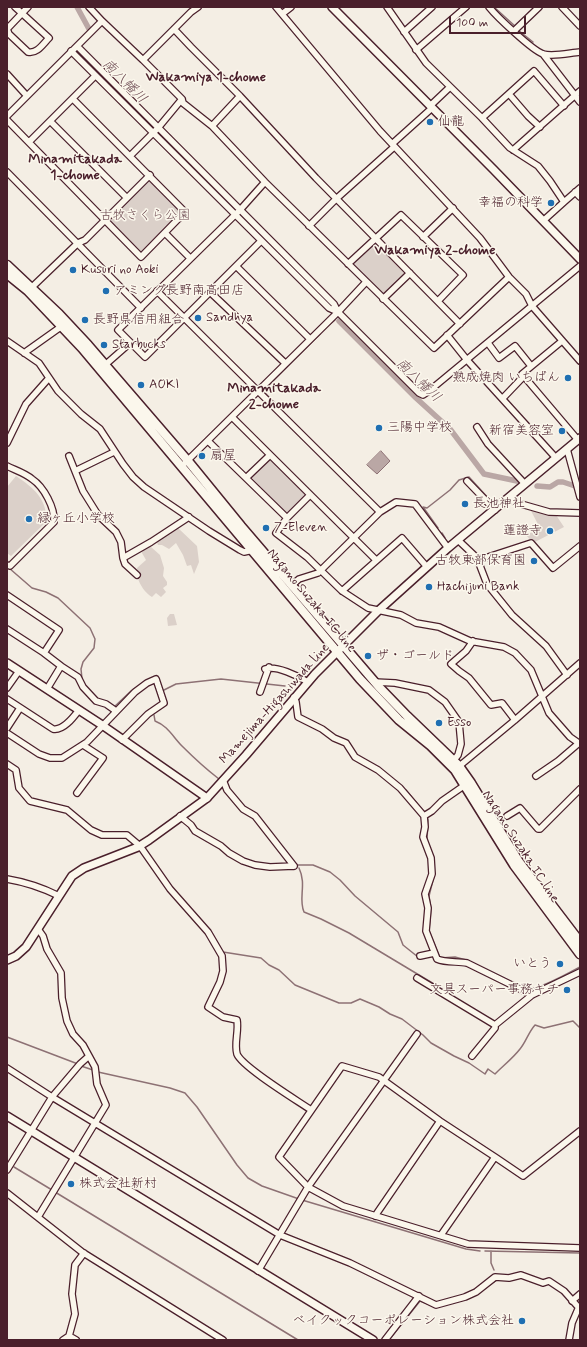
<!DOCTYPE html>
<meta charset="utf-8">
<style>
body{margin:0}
#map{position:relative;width:587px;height:1347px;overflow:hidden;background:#f4eee4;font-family:Mynerve,sans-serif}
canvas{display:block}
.frame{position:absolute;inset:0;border:8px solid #4a1f2b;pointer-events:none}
.scale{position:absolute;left:449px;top:16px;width:77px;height:18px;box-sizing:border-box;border:2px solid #4a1f2b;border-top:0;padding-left:5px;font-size:12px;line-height:14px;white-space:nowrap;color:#4a1f2b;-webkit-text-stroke:3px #fbf7ec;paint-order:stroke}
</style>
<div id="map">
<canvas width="587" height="1347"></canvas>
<div class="frame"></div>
<div class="scale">100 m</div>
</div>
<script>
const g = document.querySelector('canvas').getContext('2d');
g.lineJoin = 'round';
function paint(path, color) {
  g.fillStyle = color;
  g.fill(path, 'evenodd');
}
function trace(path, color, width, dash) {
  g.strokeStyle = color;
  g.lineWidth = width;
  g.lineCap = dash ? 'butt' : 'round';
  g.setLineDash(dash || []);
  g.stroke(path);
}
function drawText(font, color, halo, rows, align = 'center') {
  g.font = font + ' Mynerve,"Klee One",sans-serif';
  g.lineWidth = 3;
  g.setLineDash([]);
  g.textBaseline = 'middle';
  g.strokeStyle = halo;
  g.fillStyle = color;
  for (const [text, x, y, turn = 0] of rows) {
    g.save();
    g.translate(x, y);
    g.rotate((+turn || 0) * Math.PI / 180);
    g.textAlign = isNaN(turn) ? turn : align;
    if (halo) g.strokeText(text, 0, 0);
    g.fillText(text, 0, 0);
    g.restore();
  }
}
const green = new Path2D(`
 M150 175 185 212 141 257 104 220Z
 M375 243 406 275 383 296 352 265Z
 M270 458 305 493V497L288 513 287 514 250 476Z
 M16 476C34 488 48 500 46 522L11 556 7 553V487Z
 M533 510 556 515 564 527 533 543 526 535 540 528 531 511Z
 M178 528 197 546 199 562 194 574 191 565 187 566 183 555 176 543 169 549 162 545H158L156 539Z
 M144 546 151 547 160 555 164 568 163 576 167 582V585L163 588 166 592 161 597 156 593 152 597C146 594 139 584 138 578 137 574 138 572 137 568L146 560 142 553Z
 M170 614H174L177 625 168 626 167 618Z`);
const water = new Path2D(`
 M381 451 390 461 377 474 367 465Z`);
const stream = new Path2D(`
 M494 7 516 27
 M518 30 533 42
 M330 324 335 320
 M291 420 265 393 264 390 320 334
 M331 459 362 490
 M438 528 423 507 427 508 450 490 459 480 469 477 490 500
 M442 533 445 538
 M9 568 32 588 46 592 58 598 90 628 95 639 94 648 83 662 81 669 82 679
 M162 691 176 684 221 679 285 686
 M113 708 131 691 139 686
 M154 715 155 721C168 726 173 737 182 746 194 758 206 769 219 779
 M222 786 226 793
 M406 790 425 813
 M427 840 428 820 427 817
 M431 851 434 858V868
 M296 865H313L330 872 340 880 355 896 398 932 403 945 418 957
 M299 868C307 885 298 898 304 912L321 919 349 933 439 987
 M434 876 429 896 431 909 429 931 440 958 455 957 466 960 509 981
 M220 948 223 952 261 958 269 965 279 970 295 985 339 1003H351L360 999 379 1007 390 1014 402 1019 423 1035 431 1043 454 1056 469 1063 485 1074 488 1069 495 1074C503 1066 513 1058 520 1049 526 1042 528 1033 535 1025L544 1028 573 1021 580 1028
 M523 987C525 988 527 989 529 989 540 989 569 973 580 967
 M7 1037 78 1064
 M81 1066 93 1070
 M98 1072 170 1088 185 1093 197 1107 237 1165 248 1178 262 1186 299 1199
 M14 1167 52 1190
 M55 1192 298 1340
 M302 1200 466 1249 480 1251
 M485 1251 580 1253
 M491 1251V1263L494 1270
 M480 1292 497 1280
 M448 1304 464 1300
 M389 1340 420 1301 435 1307`);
const canal = new Path2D(`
 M77 7 89 29
 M81 55 150 125
 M161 136 232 206
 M244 218 311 286
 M339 321 416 398 450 429 484 474 517 481
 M537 486 550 487 558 482H563L575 486`);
const minor = new Path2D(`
 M89 7 102 21 143 60 182 99 183 103 212 126 265 182 434 348 509 277
 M276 7 380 131 480 238 509 277 526 294 532 306 580 361
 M387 7 426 63 482 118 510 148 538 166 550 181 564 202 580 188
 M489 7C497 17 532 50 543 54 553 57 569 53 580 52
 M562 7 580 26
 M282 14 291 7
 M7 29 9 34 28 52C37 54 43 44 49 38L15 7
 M7 29 28 7
 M174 29 191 47 240 96 316 178 460 324
 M514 31 539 7
 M404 32 432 7
 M77 46 334 304 338 312 419 393 423 395 429 391 580 266
 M416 50 466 7
 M71 51 329 308 338 312
 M543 54 580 102
 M143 60 191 12 198 7
 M7 74 27 96
 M509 94 528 116 540 127
 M430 106 450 87
 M7 116 102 21
 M482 118 534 71 564 106
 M7 120 141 257 185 212 73 99
 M50 121 127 198
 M212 126 240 96
 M29 142 95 76
 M392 144 432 108
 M513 150 580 91
 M130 156 158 128 182 99
 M7 172 141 308
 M575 192 580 197
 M544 220 564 202
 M309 226 336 199 394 147
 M165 233 190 258
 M423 237 453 208
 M261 241 145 357 118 330 240 210 265 182
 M348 264 401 215 463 275 438 301
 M236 266 310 339
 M29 290 78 243 85 240 150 175
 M157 291 380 512
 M210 292 285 363
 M383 299 410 273
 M447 335 467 360 556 458
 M7 341 39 363 58 391 81 414 100 429 123 464 133 477 144 487 209 531 240 550 244 552 253 550
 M562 341 522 374 578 440
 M488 343 499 358 515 346 531 366
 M24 353 62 326
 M105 365 130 343
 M503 398 524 376
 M232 417 376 560
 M477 427 488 444 525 484
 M208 441 287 518
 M7 443 26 404 49 378
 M567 449 580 497
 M114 452 75 471 83 491 98 515 116 532 121 542 123 558 151 542 189 517
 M69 456 75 471
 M185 463 338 312 366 282
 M7 466C15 470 25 473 32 479 44 487 55 508 54 522L10 566 7 565
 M246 478 270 455
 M467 481 495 510
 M310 495 287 518 276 533 307 557 342 591 368 608 401 615 416 623 439 627 470 641 504 647 515 653 531 670 549 713 570 737 580 744
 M511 497 514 502 549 512 580 513
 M458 540 477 558 487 584 512 615 546 646 567 675
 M123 558 125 564 137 575
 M477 558H485L531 543 553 568 580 546
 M291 586 299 579 318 573 380 512 396 502 415 504 448 548
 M342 591 402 538 427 567
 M7 595 59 630 44 653 61 666 47 689
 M7 629 44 653
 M473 641 466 651 451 664 459 671 469 678 491 705 502 703 515 720
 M61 666 78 677 83 687 96 701 106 704 116 711
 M265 669C276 665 298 676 308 682
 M374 682 395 683 429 690 445 702 459 722 461 744 458 755 454 760
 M7 688 19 671
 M260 692 269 667
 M294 697 296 702 298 717 322 729 334 738 346 743 355 757 378 770 400 788 424 816 432 811 442 801 465 785
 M7 699 53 729C63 731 73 718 79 710
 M7 728 20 708
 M7 733 39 754 50 758H62L87 742 135 692 147 683 156 679 164 703 148 714 122 740
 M7 764 16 770 19 788 30 801 67 810 91 830 102 835H127L140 846 170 889 208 932 222 956 223 971 220 982 208 1007 223 1017 237 1020C239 1031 234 1043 237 1054 242 1067 298 1101 311 1110
 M457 768 515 720 580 663
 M536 776 558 761 579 743
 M223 780 227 790 243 809 255 816 294 866
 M77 793 103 758 83 745
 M180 816 191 825 195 831 221 846 229 853 243 861 255 865 270 867 294 866
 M424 816 425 827 423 837 431 858 432 874 425 894 428 908 426 931 437 959C446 963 458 961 467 963L532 995
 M507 816 520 808 538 829H540L580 789
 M7 879C25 882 43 888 59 896
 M38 929 43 936 47 949 61 973 62 998 67 1021 73 1034 83 1045 95 1067 97 1084 106 1105 38 1217
 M420 956 434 953
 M417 978 495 1025V1028L472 1056
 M495 1025 532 995 580 972
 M7 1068 52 1097 280 1235 350 1263 436 1305 465 1297 476 1292 495 1277 509 1278 521 1275 543 1283 549 1281 564 1291 580 1309
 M495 1157 523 1176 580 1131
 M7 1170 52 1097 80 1064 89 1056
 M7 1193 82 1252 223 1340
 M375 1216 440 1121
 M441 1235 495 1157 440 1121 379 1077 342 1066 279 1157 308 1187 343 1206 468 1244 580 1248
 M258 1271 308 1187 417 1034
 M572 1301 580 1294
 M69 1336 75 1314 72 1294 75 1265 84 1253
 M63 1340 69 1336 76 1340
 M385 1340 419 1296
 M569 1340 572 1323 578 1309`);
const tertiary = new Path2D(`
 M332 7 494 170 580 259
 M7 663 102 725 207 798
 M7 1116 373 1340`);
const secondary = new Path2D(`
 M7 960 16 956 26 947 72 876 84 868 138 847 149 840 207 798 246 755 315 674 378 611 448 548 580 438`);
const primary = new Path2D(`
 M7 265 59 314 88 345 188 461 241 526 379 687 407 716 459 766 471 783 519 862 580 942
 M7 274 28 291 82 348 360 679 399 720 431 746 455 770 514 865 580 954`);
const markers = [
 [430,122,4,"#1f6fb2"],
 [551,203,4,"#1f6fb2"],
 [73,270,4,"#1f6fb2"],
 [106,291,4,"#1f6fb2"],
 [198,318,4,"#1f6fb2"],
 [85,320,4,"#1f6fb2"],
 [104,345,4,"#1f6fb2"],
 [568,378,4,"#1f6fb2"],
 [141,385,4,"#1f6fb2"],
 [379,428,4,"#1f6fb2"],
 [562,431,4,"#1f6fb2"],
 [202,456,4,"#1f6fb2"],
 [465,504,4,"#1f6fb2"],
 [29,519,4,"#1f6fb2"],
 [266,528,4,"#1f6fb2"],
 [550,531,4,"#1f6fb2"],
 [534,561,4,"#1f6fb2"],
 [429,587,4,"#1f6fb2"],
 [368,656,4,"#1f6fb2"],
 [439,723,4,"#1f6fb2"],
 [560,964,4,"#1f6fb2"],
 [567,990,4,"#1f6fb2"],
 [71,1184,4,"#1f6fb2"],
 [522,1321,4,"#1f6fb2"]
];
const poiNames = [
 ["仙龍",438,122],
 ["幸福の科学",543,203,"right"],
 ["Kusuri no Aoki",81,270],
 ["アミング長野南高田店",114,291],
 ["Sandhya",206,318],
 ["長野県信用組合",93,320],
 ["Starbucks",112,345],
 ["熟成焼肉 いちばん",560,378,"right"],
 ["AOKI",149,385],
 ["三陽中学校",387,428],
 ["新宿美容室",554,431,"right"],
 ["扇屋",210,456],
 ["長池神社",473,504],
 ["緑ヶ丘小学校",37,519],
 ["7-Eleven",274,528],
 ["蓮證寺",542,531,"right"],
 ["古牧東部保育園",526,561,"right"],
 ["Hachijuni Bank",437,587],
 ["ザ・ゴールド",376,656],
 ["Esso",447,723],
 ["いとう",552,964,"right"],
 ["文具スーパー事務キチ",559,990,"right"],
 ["株式会社新村",79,1184],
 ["ベイクックコーポレーション株式会社",514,1321,"right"]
];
const parkNames = [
 ["古牧さくら公園",145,216]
];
const streetNames = [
 ["Nagano Suzaka IC line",311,601,50],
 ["Mamejima-Higashiwada line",275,704,-48],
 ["Nagano Suzaka IC line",520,847,57]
];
const neighbourhoodNames = [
 ["Wakamiya 1-chome",206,78],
 ["Minamitakada",75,160],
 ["1-chome",75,176],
 ["Wakamiya 2-chome",435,251],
 ["Minamitakada",274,389],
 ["2-chome",274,405]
];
const waterNames = [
 ["南八幡川",124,82,45],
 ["南八幡川",418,381,44]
];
paint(green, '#dbd0c9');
paint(water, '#baa7a5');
trace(water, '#8d7174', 1);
trace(stream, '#8d7174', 1.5);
trace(canal, '#baa7a5', 5.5);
trace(minor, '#4a1f2b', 8);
trace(tertiary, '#4a1f2b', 10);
trace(secondary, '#4a1f2b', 10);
trace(primary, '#4a1f2b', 11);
trace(minor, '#fbf7ec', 5.5);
trace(tertiary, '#fbf7ec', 7);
trace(secondary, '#fbf7ec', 7);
trace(primary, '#fbf7ec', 8);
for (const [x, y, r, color] of markers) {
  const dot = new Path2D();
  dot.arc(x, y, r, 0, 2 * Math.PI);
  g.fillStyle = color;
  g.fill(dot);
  trace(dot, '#fbf7ec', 1.5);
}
drawText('13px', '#4a1f2b', '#fbf7ec', poiNames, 'left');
drawText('13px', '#6e4b52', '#fbf7ec', parkNames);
drawText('13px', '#4a1f2b', '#fbf7ec', streetNames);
drawText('bold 14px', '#4a1f2b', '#fbf7ec', neighbourhoodNames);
drawText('italic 14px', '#714f56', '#fbf7ec', waterNames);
</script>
